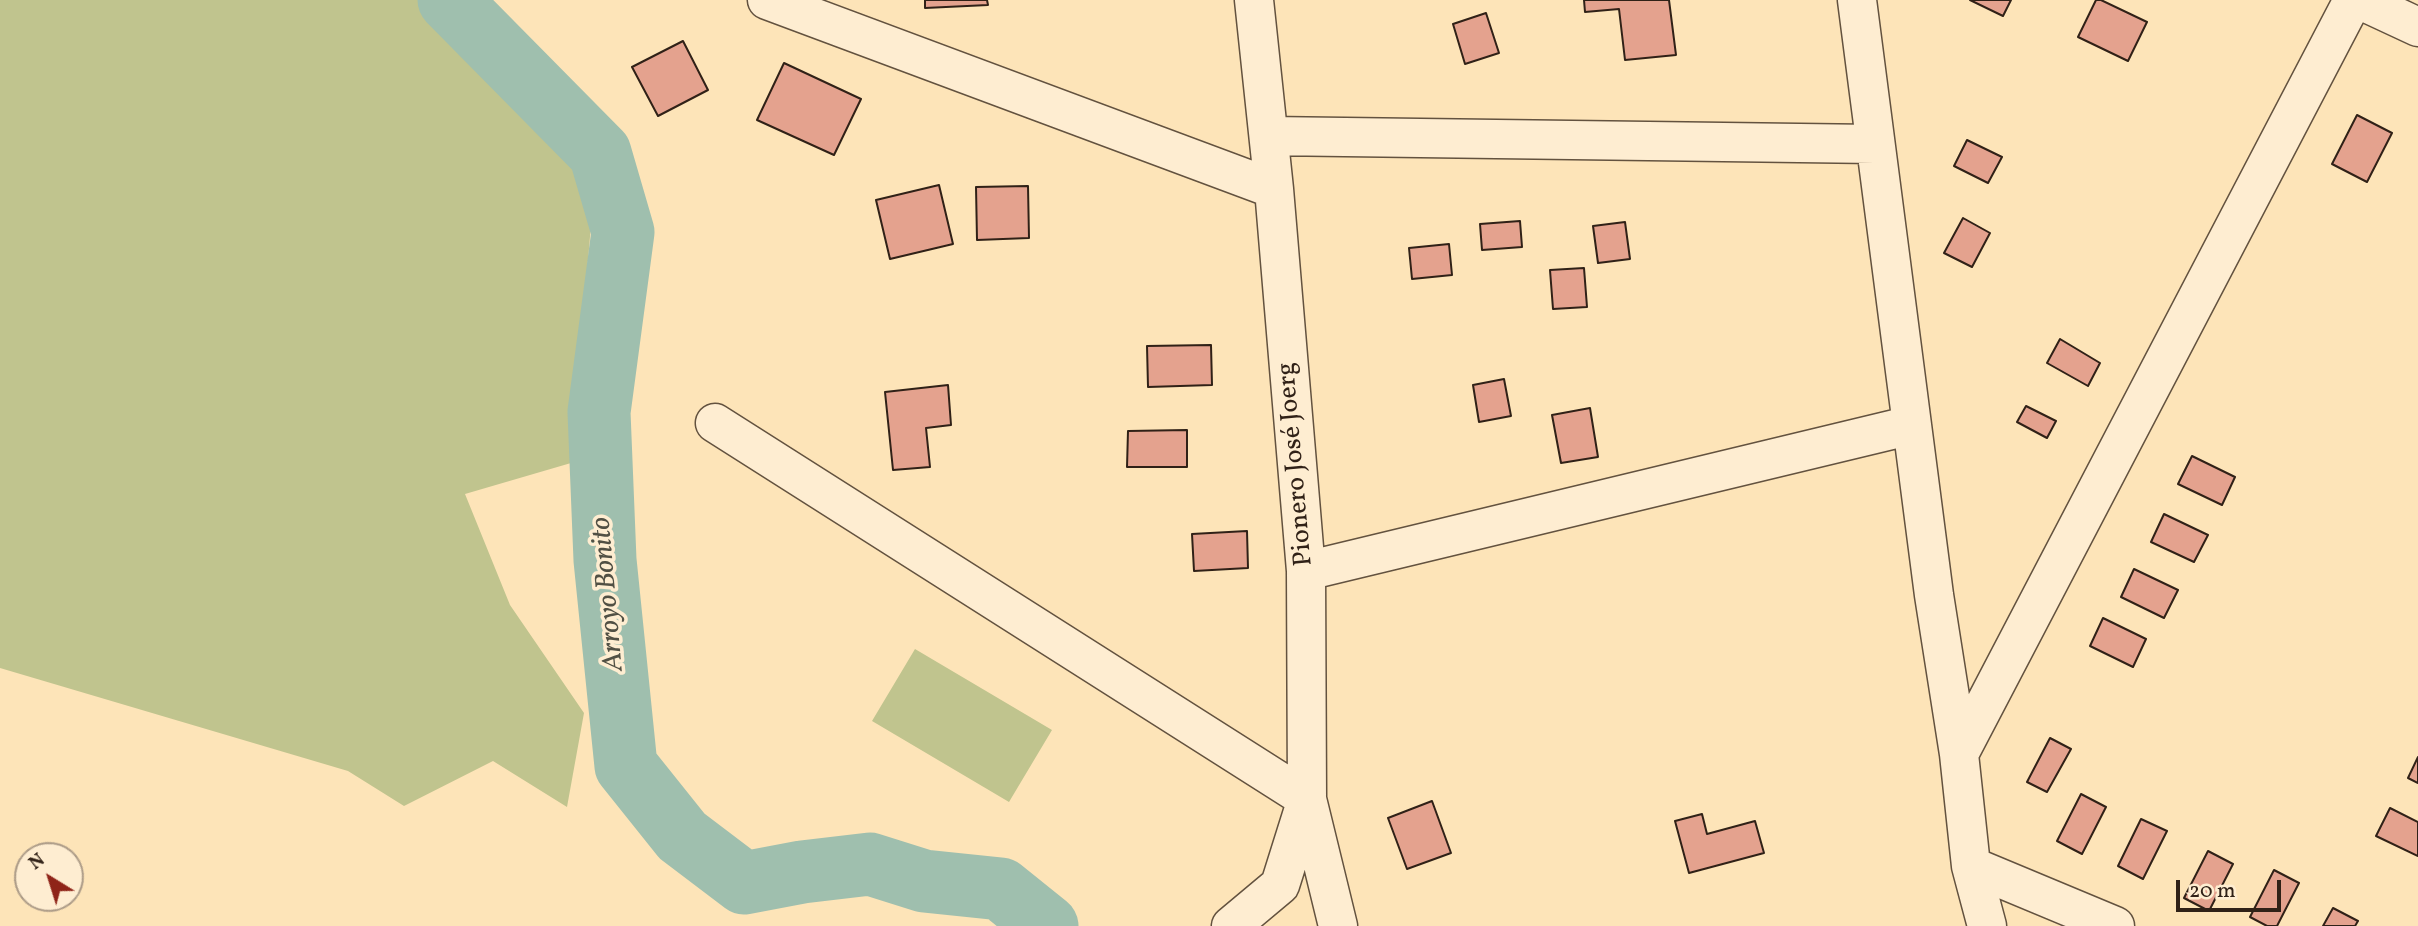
<!DOCTYPE html>
<meta charset="utf-8">
<style>
body{margin:0}
#map{position:relative;width:2418px;height:926px;overflow:hidden;background:#fde4b8;font-family:Vollkorn,serif}
canvas{display:block}
.north{position:absolute;left:14px;top:842px;width:70px;height:70px;box-sizing:border-box;background:#feedd1;border:2px solid #ac9b87;border-radius:50%;rotate:322deg;font-size:19px;font-weight:700;line-height:28px;text-align:center;color:#302117}
.north::after{content:'';display:block;margin:auto;width:24px;height:32px;background:#8f2418;clip-path:polygon(50% 0,100% 100%,50% 72%,0 100%)}
.scale{position:absolute;left:2176px;top:880px;width:105px;height:32px;box-sizing:border-box;border:4px solid #302117;border-top:0;padding-left:9px;font-size:21px;line-height:24px;white-space:nowrap;color:#302117;-webkit-text-stroke:5px #feedd1;paint-order:stroke}
</style>
<div id="map">
<canvas width="2418" height="926"></canvas>
<div class="north">N</div>
<div class="scale">20 m</div>
</div>
<script>
const g = document.querySelector('canvas').getContext('2d');
g.lineJoin = 'round';
function paint(path, color) {
  g.fillStyle = color;
  g.fill(path, 'evenodd');
}
function trace(path, color, width, dash) {
  g.strokeStyle = color;
  g.lineWidth = width;
  g.lineCap = dash ? 'butt' : 'round';
  g.setLineDash(dash || []);
  g.stroke(path);
}
function drawText(font, color, halo, rows, align = 'center') {
  g.font = font + ' Vollkorn,serif';
  g.lineWidth = 7;
  g.setLineDash([]);
  g.textBaseline = 'middle';
  g.strokeStyle = halo;
  g.fillStyle = color;
  for (const [text, x, y, turn = 0] of rows) {
    g.save();
    g.translate(x, y);
    g.rotate((+turn || 0) * Math.PI / 180);
    g.textAlign = isNaN(turn) ? turn : align;
    if (halo) g.strokeText(text, 0, 0);
    g.fillText(text, 0, 0);
    g.restore();
  }
}
const green = new Path2D(`
 M0 0H423L522 84 594 189 571 463 465 494 510 605 584 713 567 807 493 761 404 806 348 771 0 668Z
 M915 649 1052 730 1009 802 872 721Z`);
const river = new Path2D(`
 M449 0 600 153 623 232 599 412 605 560 626 766 682 836 744 883 802 872 870 864 924 881 1001 889 1047 926`);
const building = new Path2D(`
 M925 0H987L988 5 925 8Z
 M1584 0H1669L1676 55 1625 60 1619 9 1585 12Z
 M1970 0H2011L2003 16Z
 M2096 0H2101L2147 22 2128 61 2078 37Z
 M1486 13 1499 53 1465 64 1453 24Z
 M683 41 708 90 658 116 632 67Z
 M784 63 861 99 834 155 757 120Z
 M2357 115 2392 133 2367 182 2332 164Z
 M1967 140 2002 157 1988 183 1954 166Z
 M939 185 953 244 890 259 876 200Z
 M1028 186 1029 238 977 240 976 187Z
 M1963 218 1990 233 1972 267 1944 253Z
 M1520 221 1522 247 1482 250 1480 224Z
 M1625 222 1630 259 1598 263 1593 226Z
 M1449 244 1452 275 1412 279 1409 248Z
 M1584 268 1587 307 1553 309 1550 270Z
 M2060 339 2100 363 2088 386 2047 363Z
 M1211 345 1212 385 1148 387 1147 346Z
 M1504 379 1511 416 1479 422 1473 385Z
 M948 385 951 425 926 428 930 467 893 470 885 392Z
 M2026 406 2056 421 2047 438 2017 422Z
 M1590 408 1598 457 1561 463 1552 415Z
 M1187 430V467H1127L1128 431Z
 M2192 456 2235 477 2222 505 2178 484Z
 M2164 514 2208 535 2194 562 2151 542Z
 M1247 531 1248 568 1194 571 1192 534Z
 M2134 569 2178 590 2164 618 2121 597Z
 M2103 618 2146 639 2133 667 2090 646Z
 M2050 738 2071 749 2047 792 2027 782Z
 M2418 757V783L2408 778Z
 M2081 794 2106 807 2082 854 2057 841Z
 M1432 801 1451 853 1407 869 1388 818Z
 M2390 808 2418 822V856L2376 836Z
 M1702 814 1707 834 1755 821 1764 853 1689 873 1675 821Z
 M2141 819 2167 831 2143 879 2118 866Z
 M2208 851 2233 864 2209 911 2184 898Z
 M2274 870 2299 883 2277 926H2267L2250 917Z
 M2333 908 2358 921 2355 926H2323Z`);
const minor = new Path2D(`
 M767 0 1274 189
 M1254 0 1274 189 1306 571 1307 799 1338 926
 M1857 0 1934 595 1959 754 1971 866 1987 926
 M2360 0 2418 27
 M1269 136 1875 144
 M715 423 1307 799 1280 885 1231 926
 M1306 571 1912 425
 M1959 754 2353 0
 M1971 866 2115 926`);
const streetNames = [
 ["Pionero José Joerg",1297,464,-95]
];
const waterNames = [
 ["Arroyo Bonito",610,594,-95]
];
paint(green, '#c0c48e');
trace(river, '#9fbfae', 63);
paint(building, '#e4a28e');
trace(building, '#302117', 2);
trace(minor, '#63523f', 41);
trace(minor, '#feedd1', 38);
drawText('26px', '#302117', '#feedd1', streetNames);
drawText('italic 28px', '#515044', '#feedd1', waterNames);
</script>
